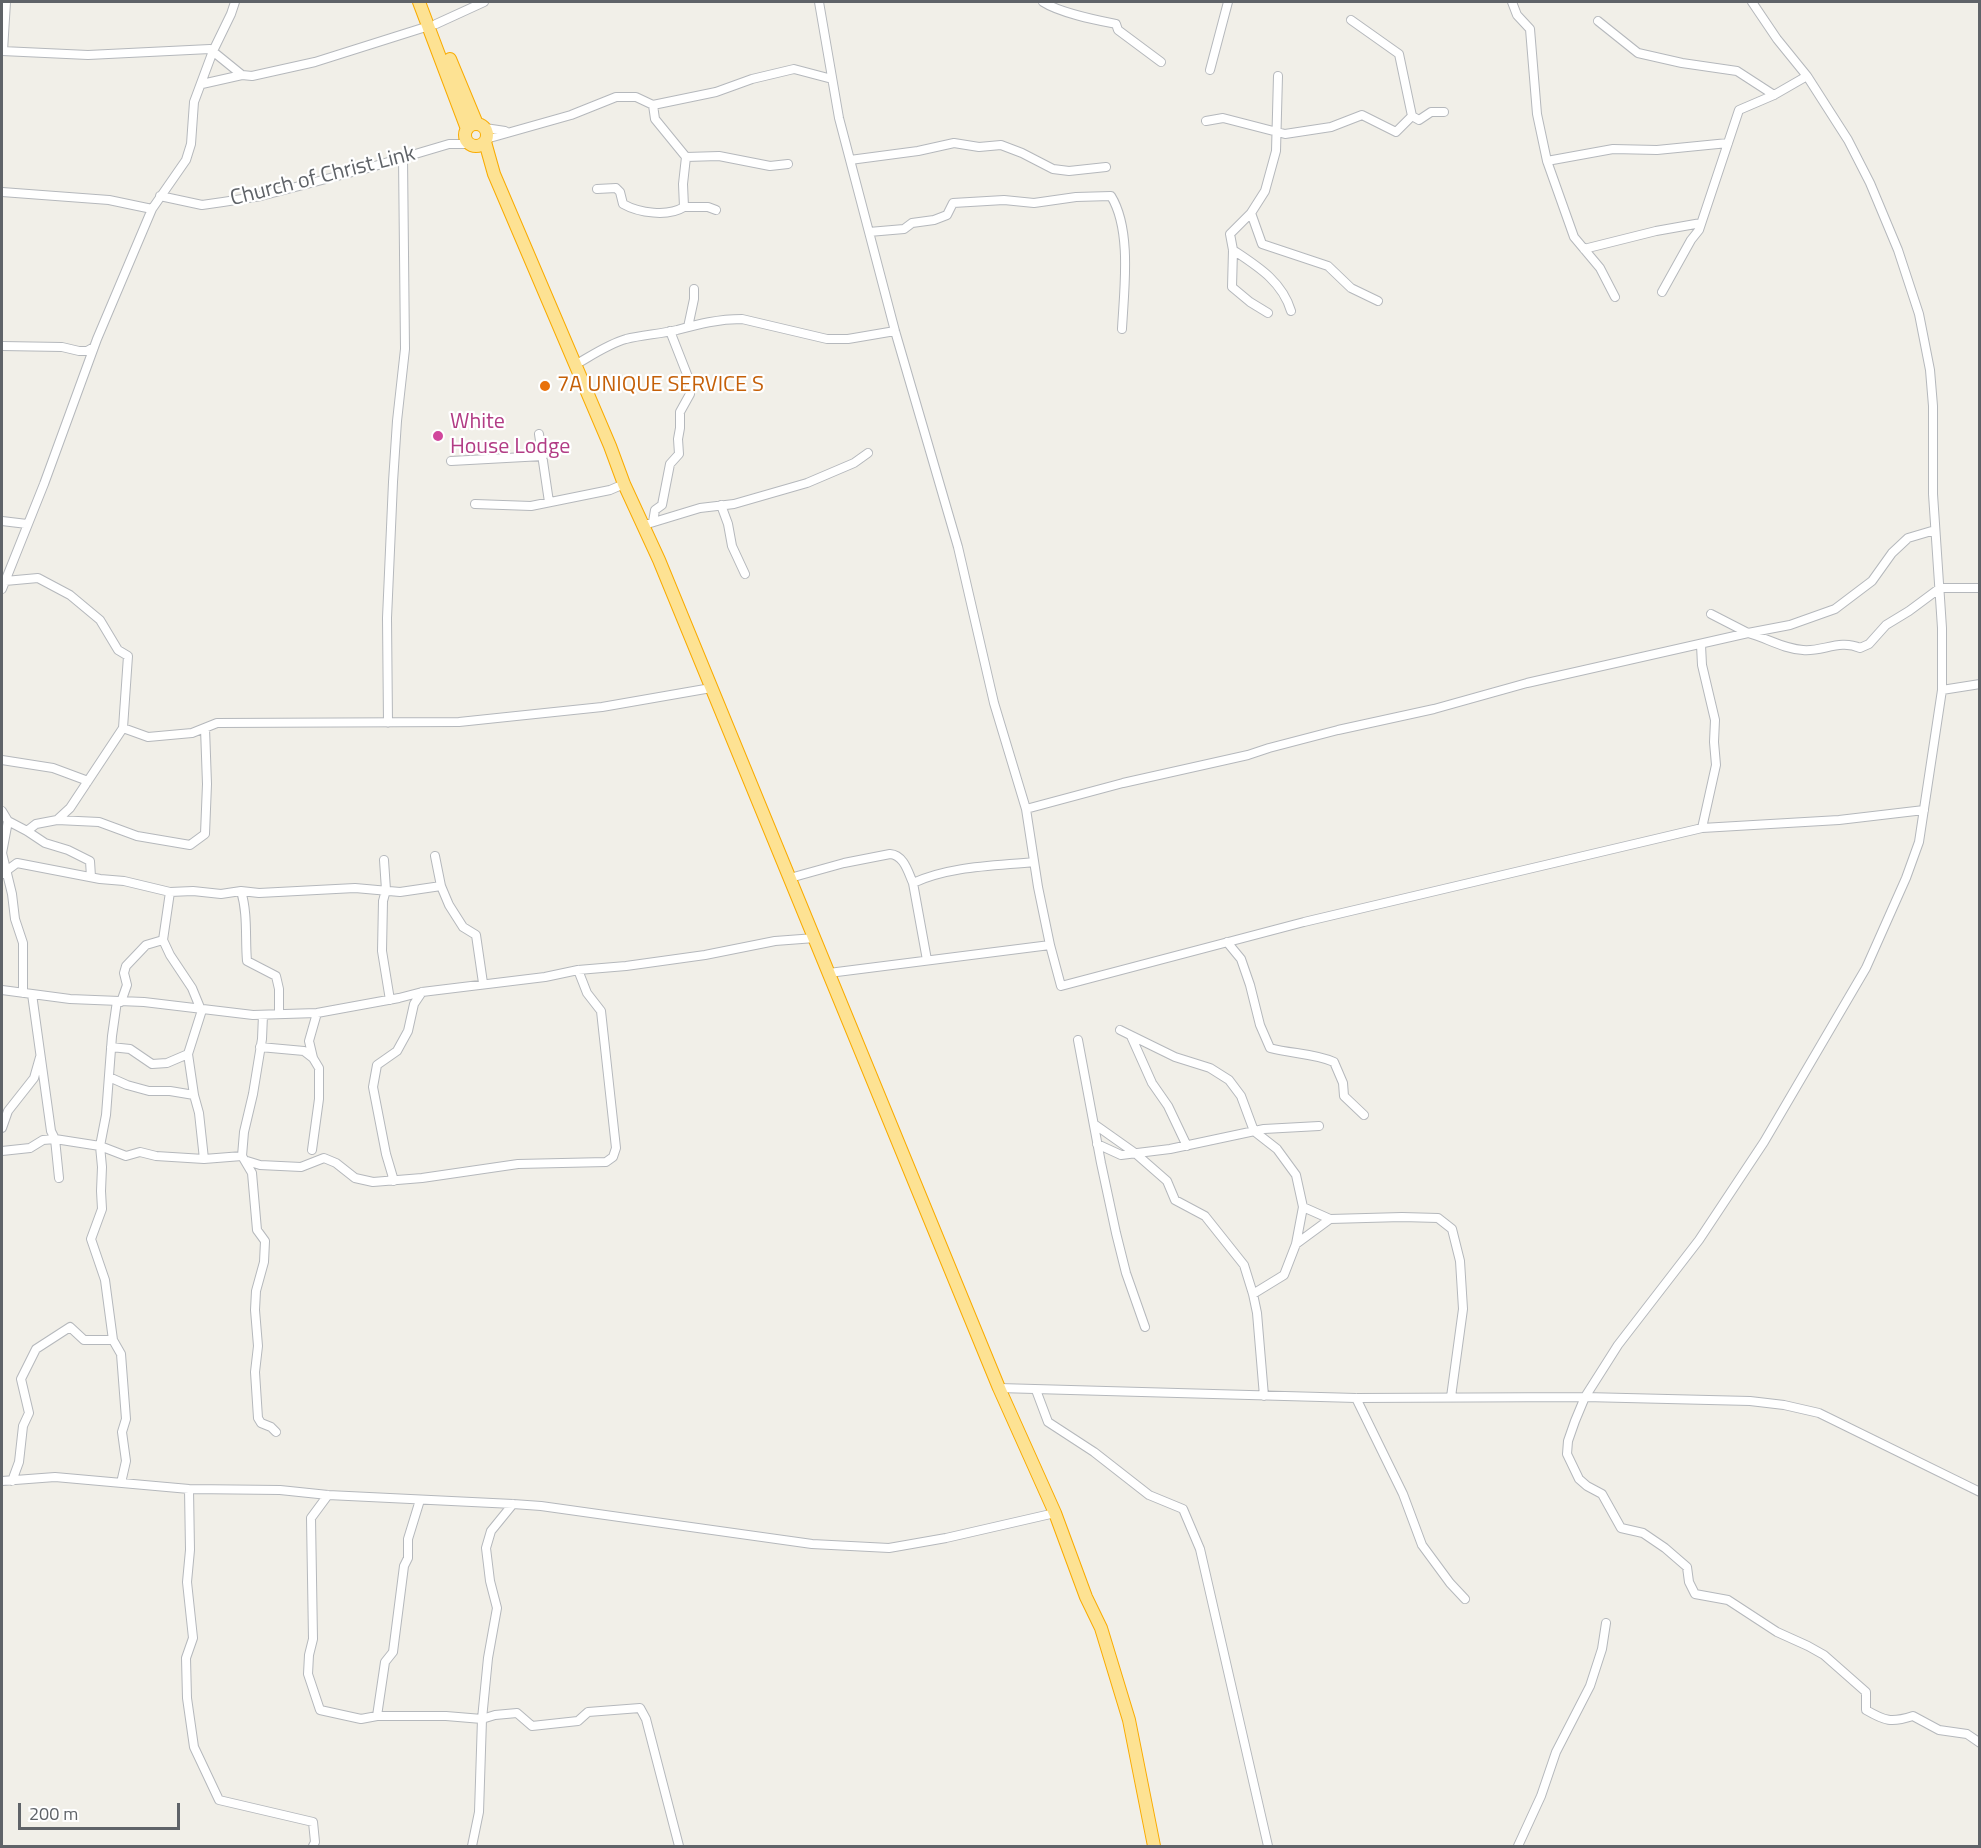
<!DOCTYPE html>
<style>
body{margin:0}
#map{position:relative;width:1981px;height:1848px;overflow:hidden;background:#f1efe8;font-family:"Titillium Web",sans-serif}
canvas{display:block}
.frame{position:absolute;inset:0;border:3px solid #5f6368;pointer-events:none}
.scale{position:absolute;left:18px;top:1803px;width:162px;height:27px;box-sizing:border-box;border:3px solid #5f6368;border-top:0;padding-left:8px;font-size:18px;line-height:21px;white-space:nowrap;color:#5f6368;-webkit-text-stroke:4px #fff;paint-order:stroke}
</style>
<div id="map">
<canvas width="1981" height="1848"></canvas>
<div class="frame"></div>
<div class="scale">200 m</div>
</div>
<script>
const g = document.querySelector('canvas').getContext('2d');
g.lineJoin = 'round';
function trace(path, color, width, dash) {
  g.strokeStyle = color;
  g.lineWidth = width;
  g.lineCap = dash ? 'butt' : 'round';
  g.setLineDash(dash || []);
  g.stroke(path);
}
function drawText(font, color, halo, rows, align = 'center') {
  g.font = font + ' "Titillium Web",sans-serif';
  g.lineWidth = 4.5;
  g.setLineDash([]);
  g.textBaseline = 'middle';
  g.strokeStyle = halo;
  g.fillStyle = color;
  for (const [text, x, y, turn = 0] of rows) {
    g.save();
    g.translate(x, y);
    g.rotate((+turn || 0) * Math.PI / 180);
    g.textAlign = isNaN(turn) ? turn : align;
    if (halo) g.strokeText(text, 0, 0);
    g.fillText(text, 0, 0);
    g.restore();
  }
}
const minor = new Path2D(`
 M819 2 839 118 895 331 958 547 994 703 1026 809 1038 887 1050 945 1061 986 1304 922 1702 828 1839 820 1924 810
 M1043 2C1060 13 1096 20 1116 24L1118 30 1161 62
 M1512 2 1517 15 1530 29 1537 114 1547 161 1574 237 1600 268 1615 297
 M1752 2 1777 39 1807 76 1848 140 1870 183 1898 250 1919 314 1930 370 1933 406V494L1942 628V690L1919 842 1906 878 1866 968 1764 1142 1699 1240 1618 1345 1585 1397 1575 1421 1568 1441 1567 1454 1579 1479 1587 1486 1602 1494 1621 1528 1643 1533 1665 1548 1687 1567 1689 1582 1695 1594 1728 1600 1777 1632 1808 1646 1824 1655 1866 1692V1710C1885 1721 1891 1723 1913 1716L1939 1730 1967 1734 1980 1743
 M1351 20 1399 54 1412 116 1419 120 1431 112H1444
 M1598 21 1638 53 1682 63 1737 71 1774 95
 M436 24 484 2
 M2 51 88 55 210 49 242 75
 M3 51 6 2
 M1210 70 1228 2
 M1278 76 1276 151 1265 191 1251 213 1262 244 1328 266 1351 288 1378 301
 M202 84 242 75 252 76 315 62 429 26
 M653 105 655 119 686 157 719 156 770 166 788 164
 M1206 121 1223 118 1285 134 1331 127 1362 115 1396 132 1412 116
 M485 128 505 131
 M486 139 571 115 616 97H636L653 105 716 92 752 79 794 69 832 79
 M686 157 683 184 684 207H708L716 210
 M850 160 918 151 954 143 979 147 1001 145 1022 153 1053 169 1069 171 1106 167
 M1547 161 1613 149 1657 150 1728 143
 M597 189 616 188 620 192 623 204C639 213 668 217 684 207
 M2 192 109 200 152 209
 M160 196 202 205 223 202 261 196 368 168 449 144H469
 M1251 213 1230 234 1233 250 1232 287 1250 302 1268 313
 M869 232 904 229 912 223 934 220 947 215 953 203 1004 200 1034 203 1076 197 1111 196C1132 230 1124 290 1122 329
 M1584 249 1656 231 1701 223
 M1233 250C1257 266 1282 281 1291 311
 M1662 292 1691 240 1699 230 1739 110 1774 95 1807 76
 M688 327 694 299V289
 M2 346 62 347 79 351H87L94 347
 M575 365C591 356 608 344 626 339 642 335 660 334 677 330 699 324 718 319 742 319L827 339H848L895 331
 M539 434 549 502
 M451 461 543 456
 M475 504 531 506 610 490 624 484
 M721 505 728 524 732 546 745 574
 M2 521 27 524
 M653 522 655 510 662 505 670 464 679 454 678 439 680 428V412L690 394V382L670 331
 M644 525 700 508 734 504 807 483 854 463 868 453
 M5 581 38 578 70 595 100 620 118 650 128 656 123 728 148 737 192 733 217 723 459 722 602 707 711 688
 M2 589 44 484 97 339 152 209 186 160 191 144 194 102 213 51 231 14 235 2
 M1711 614 1748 633 1790 625 1835 609 1872 581 1892 553 1908 538 1935 530
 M1701 645 1702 665 1715 720 1714 742 1716 765 1702 828
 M1942 690 1980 684
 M388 723 387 618 393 482 397 421 405 349 403 157
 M2 760 53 768 88 781
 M1026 809 1123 783 1248 755 1269 748 1338 730 1434 709 1527 683 1748 633C1767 638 1783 649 1803 650 1822 652 1840 639 1860 648L1869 644 1886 625 1909 611 1940 588H1980
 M2 811 8 821 2 853 12 894 15 919 23 943V993
 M57 820 99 822 137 836 190 845 205 834 207 784 205 728
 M8 821 27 831 45 843 68 850 90 861 91 877
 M27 831 36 824 57 820 70 808 123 728
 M435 856 441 886 449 905 463 927 476 935 483 983
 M384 860 386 890 383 901 382 951 390 1000
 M2 874 17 863 100 879 124 881 170 892 193 891 221 894 241 891 259 893 355 888 400 892 441 886
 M790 878 844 863 890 854C904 855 908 872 913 883 950 866 994 866 1034 862
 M913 883 927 960
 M241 891C248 914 245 938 247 961L276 976 279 989V1014
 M170 892 163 940 170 955 192 988 201 1010
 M1227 942 1241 959 1250 985 1260 1025 1270 1048C1292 1054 1314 1053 1334 1062L1343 1083 1344 1096 1364 1115
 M829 973 1050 945
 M2 990 70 999 144 1002 253 1015 317 1013 399 998 422 992 545 977 578 970 626 966 705 955 775 941 815 938
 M32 994 51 1131 55 1139 59 1178
 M117 1001 112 1036 106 1115 100 1146 102 1167 101 1191 102 1209 91 1239 105 1280 113 1340 121 1354 126 1419 122 1432 126 1461 121 1483
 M121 1002 127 985 124 973 126 966 146 945 163 940
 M202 1010 188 1054 194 1095 199 1113 204 1159
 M263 1015 262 1039 253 1094 244 1132 242 1156 252 1173 257 1230 265 1241 264 1262 256 1291 255 1310 258 1346 255 1372 258 1418 261 1423 271 1427 276 1432
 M1120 1030 1175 1057 1210 1068 1229 1080 1241 1096 1254 1131 1277 1149 1296 1175 1303 1207 1330 1219
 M1131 1036 1152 1083 1168 1106 1187 1146
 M1078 1040 1101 1163 1116 1233 1126 1273 1145 1327
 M111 1047 130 1049 152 1064 167 1063 188 1054
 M260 1047 304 1051 313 1058
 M109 1077 127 1085 149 1091H170L194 1095
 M1094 1124 1135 1153 1167 1181 1175 1200 1205 1216 1244 1265 1253 1294 1257 1313 1264 1396
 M2 1128 8 1111 34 1078 40 1057
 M1097 1144 1121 1155 1170 1149 1264 1129 1319 1126
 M312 1150 319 1099V1068L313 1058 309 1041 317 1013
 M2 1151 30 1148 43 1140 55 1139 100 1146 126 1156 140 1152 156 1156 204 1159 242 1156
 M247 1161 260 1165 301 1167 324 1158 336 1163 355 1178 373 1182 422 1178 518 1164 606 1162 613 1157 616 1148 601 1011 587 993 578 970
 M394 1181 386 1154 373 1087 377 1065 397 1051 408 1031 414 1004 422 992
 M1296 1244 1330 1219 1402 1217 1438 1218 1452 1229 1460 1261 1463 1309 1451 1397
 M1253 1294 1284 1275 1296 1244 1303 1207
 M999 1388 1356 1398 1585 1397 1750 1401 1784 1405 1819 1413 1980 1492
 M1036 1390 1048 1422 1094 1452 1149 1495 1183 1509 1200 1549 1268 1846
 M1356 1398 1403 1494 1422 1545 1450 1583 1465 1599
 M2 1481 55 1477 189 1489 280 1490 328 1495 513 1504 541 1506 812 1544 889 1548 946 1538 1055 1513
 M12 1481 19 1462 23 1426 29 1413 21 1379 36 1349 70 1327 84 1340H113
 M189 1489 190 1550 187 1582 193 1638 186 1658 187 1698 194 1747 219 1800 313 1822 315 1842 313 1846
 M328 1495 311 1518 313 1639 309 1655 308 1674 320 1710 361 1719 377 1716H446L482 1719 495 1715 517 1713 532 1726 578 1721 588 1712 640 1708 646 1719 679 1846
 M377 1716 385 1662 393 1652 404 1566 408 1558V1539L420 1500
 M472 1846 479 1812 482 1719 488 1658 497 1608 490 1581 486 1548 491 1531 513 1504
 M1518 1846 1541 1796 1556 1752 1590 1686 1602 1649 1606 1623`);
const highway = new Path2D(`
 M419 2 467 129
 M450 59 477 124
 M465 135a11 11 0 1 1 22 0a11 11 0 1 1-22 0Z
 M485 142 494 174 610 446 624 484 659 560 999 1388 1055 1513 1086 1597 1101 1628 1129 1720 1154 1846`);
const markers = [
 [545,386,6,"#e8710a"],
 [438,436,6,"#d1479c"]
];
const streetNames = [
 ["Church of Christ Link",323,177,-14]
];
const foodNames = [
 ["7A UNIQUE SERVICE S",557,386]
];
const hotelNames = [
 ["White",450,423],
 ["House Lodge",450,448]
];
trace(minor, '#b5b8bc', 10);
trace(highway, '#f9ab00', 14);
trace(minor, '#fff', 8);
trace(highway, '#fde293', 12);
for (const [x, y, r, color] of markers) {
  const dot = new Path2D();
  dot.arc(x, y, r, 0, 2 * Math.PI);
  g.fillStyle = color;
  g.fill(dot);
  trace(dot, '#fff', 2);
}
drawText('22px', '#5f6368', '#fff', streetNames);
drawText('22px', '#c56008', '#fff', foodNames, 'left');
drawText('22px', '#b23c85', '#fff', hotelNames, 'left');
</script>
